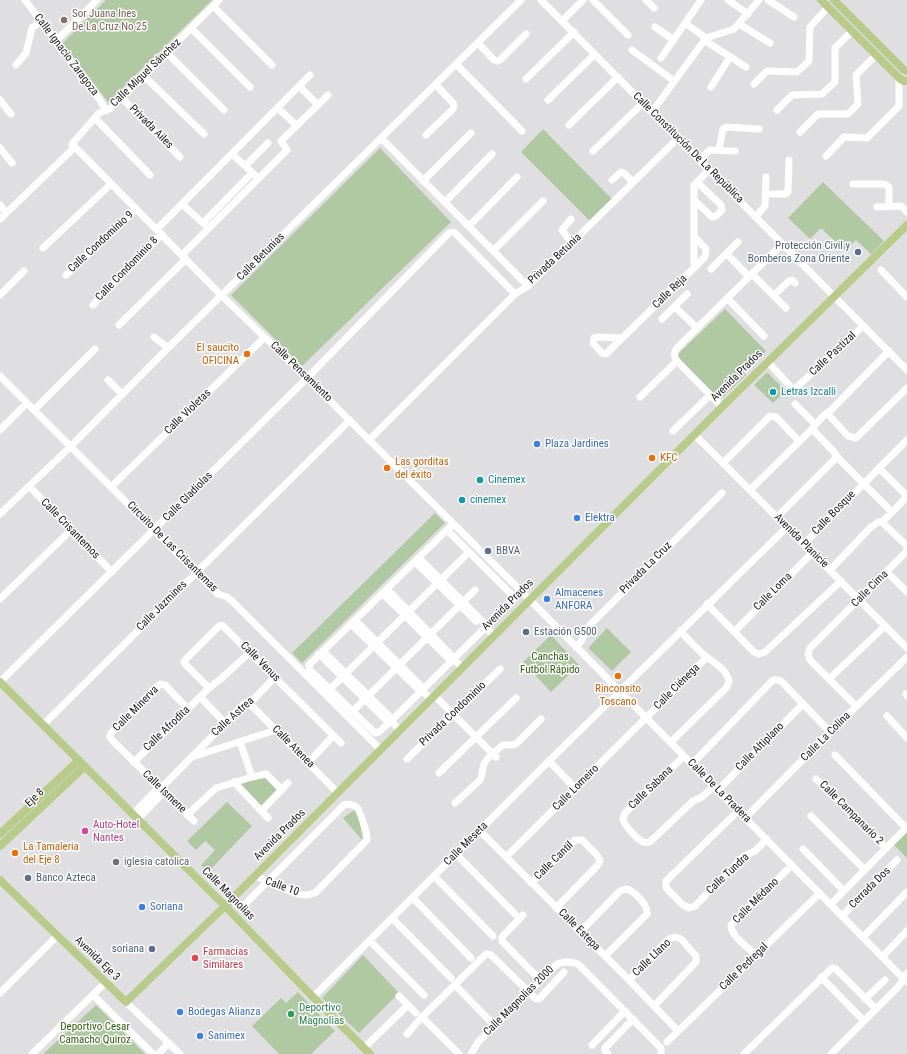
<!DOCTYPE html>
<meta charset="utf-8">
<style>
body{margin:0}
canvas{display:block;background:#dfdfe2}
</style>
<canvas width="907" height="1054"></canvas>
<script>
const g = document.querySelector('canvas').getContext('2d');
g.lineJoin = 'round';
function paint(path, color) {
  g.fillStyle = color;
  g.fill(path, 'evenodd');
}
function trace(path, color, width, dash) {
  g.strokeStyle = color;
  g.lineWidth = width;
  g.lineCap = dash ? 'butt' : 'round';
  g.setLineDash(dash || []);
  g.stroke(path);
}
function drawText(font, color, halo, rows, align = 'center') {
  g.font = font + ' "Roboto Condensed",sans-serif';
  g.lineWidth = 3;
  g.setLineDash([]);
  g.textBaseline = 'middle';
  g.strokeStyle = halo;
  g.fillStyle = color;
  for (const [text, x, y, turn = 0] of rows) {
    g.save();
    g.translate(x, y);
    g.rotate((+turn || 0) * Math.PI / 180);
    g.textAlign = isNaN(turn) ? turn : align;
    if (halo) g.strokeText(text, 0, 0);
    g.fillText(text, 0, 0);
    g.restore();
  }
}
const green = new Path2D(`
 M106 0H212L108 102 63 43Z
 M543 129 613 200 591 222 521 152Z
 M380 148 451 222 302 366 231 295Z
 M823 182 884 241 871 254 856 240 845 251 821 228 810 239 788 218Z
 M725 309 766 351 743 372 746 375 722 398H717L678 359 679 353Z
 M767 372 786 391 773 403 754 385Z
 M435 513 445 523 302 663 292 653Z
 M607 628 631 652 612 671 588 648Z
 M551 635 579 665 551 692 523 662Z
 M265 771 282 788 262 810 234 785Z
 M227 802 252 826 208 872 201 865 215 850 205 841 196 850 187 841Z
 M357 808 363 841 343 818Z
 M907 832V858L894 845Z
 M363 955 399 993 359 1033 322 998Z
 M298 992 335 1031 311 1054H279L252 1026 281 998 286 1003Z
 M96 1005 145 1054H43Z`);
const minor = new Path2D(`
 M25 0 100 100 106 111
 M219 0 111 108 99 113 72 144 222 296 307 378 530 600 907 982
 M541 0 907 370
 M593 0 628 35
 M646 0 654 8
 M728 0 748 14
 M768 0 794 17
 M213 6 272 65
 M562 21 583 0
 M685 23 706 38
 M739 24 770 43
 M655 27 674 40
 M192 29 250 87
 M704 40 746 67
 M56 41 97 0
 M478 43 494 60 497 61 500 60 526 34
 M632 50 674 81
 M167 53 224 110
 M661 58 701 0
 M456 64 522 131
 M16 65 26 53 32 28 41 21
 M143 75 204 134
 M526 79 574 32
 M754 84 767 71 797 72 809 61 810 27 828 7
 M300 87 318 105
 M711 87 730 57
 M122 98 180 157
 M0 100 11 114
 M548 100 595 54
 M278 108 296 125
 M777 110 792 95 822 94 835 82V48L852 31
 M652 112 706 38 734 29 759 0
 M95 118 150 175
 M569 125 618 77
 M800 132 818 114H848L858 104 856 75 876 55
 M426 135 453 109 454 106 453 103 436 85
 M381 138 528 286
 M0 148 12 163
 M719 150 723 129 727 127 759 129
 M593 151 643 103
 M232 154 256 176
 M826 156 844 137 867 138 899 106V78
 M699 160 710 150 735 151
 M245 166 268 143
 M612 180 621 172 624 173 633 182
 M423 181 471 133
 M853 184H885L889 187V206
 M766 194H785L788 192 789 160
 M694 200 712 217 716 216 722 210 721 205 697 182
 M445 202 492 154
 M182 204 206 226
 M0 205 6 213
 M877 207 901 206 907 212
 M756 217 765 206 766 177
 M0 219 75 147
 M571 219 562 230 572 243
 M203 223 252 173
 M469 226 517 177
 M157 229 310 75
 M43 248 111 184
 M493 251 543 201
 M727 254 749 277
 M182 255 287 150 281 141 328 95
 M694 268V185L709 170
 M711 269 738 242
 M881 270 907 297
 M752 274 786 308
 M66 275 136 209
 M0 295 24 271
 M774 295 789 281 792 280 795 283
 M727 298 764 336
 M93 305 162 234
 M675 307 697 328
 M662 319 687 294
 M119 325 186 259
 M154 337 168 348
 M622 338 597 337 594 338 593 343 602 353 605 354 607 353 705 257 706 249 695 237
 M768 362 791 387 796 388 863 326
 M0 376 218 594 227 597 232 601 380 749
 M108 380 122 394
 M640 397 677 361
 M795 404 815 424
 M722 407 677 361C673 355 674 353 677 348L782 244
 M34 410 95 349
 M827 413 848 436 856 438 907 388
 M812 429 823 416 831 410 889 351
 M0 430 27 403
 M673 431 710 395
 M695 435 907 648
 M369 440 515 294 528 286 678 138
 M723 463 770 416 776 417 799 441
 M879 468 906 495
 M29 486 112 572
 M111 487 265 337
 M750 490 812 429 834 452 839 459 892 512
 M0 514 70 447 168 348 521 0
 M777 517 837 457
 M882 522 903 501 907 494
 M447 530 512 595 513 600 392 720 379 732 375 733 310 670 309 665 453 524
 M804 544 907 440
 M419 558 485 624 487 629 494 635
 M415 562 476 621
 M830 570 870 528 878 522H882
 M887 572 907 592
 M387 589 451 655 455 661 462 667
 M382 593 448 658 453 661
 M0 599 71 530
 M707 604 754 652 759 654 765 652 841 581
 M355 620 421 686 423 691 430 699
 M351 624 418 689 423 691
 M734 632 813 552
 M576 647 582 640 587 628 722 493
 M323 651 391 718 393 723 399 729
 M319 654 387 721 392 723
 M829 679 885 626
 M0 682 307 378 449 233 452 232 455 233 515 294
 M209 688 186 665 184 662 186 659 218 627 221 625 224 627 341 743
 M329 690 469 552
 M906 694 907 696
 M434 695 496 757
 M200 697 225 723
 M248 702 338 793
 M856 706 810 660 808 654 810 648 906 552 907 547 905 544 882 522
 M188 709 165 685 160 684 111 733 110 736 111 739 194 821
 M352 712 475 590
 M887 716 907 738
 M43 725 350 420
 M240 742 252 777
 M671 742 727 687 729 681C727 669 711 661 703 654 695 647 688 639 680 631
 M835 755 906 828
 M684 756 625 813 623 819C624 825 637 839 643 842 646 843 647 843 650 842L693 801 702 797 714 786
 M192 757 276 730
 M407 759 500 669
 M549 761 575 788
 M134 762 209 688 223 677 250 652
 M308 763 333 736
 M692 764 773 680H779L782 682 830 732
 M439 773 516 698
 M816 779 886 848
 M234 782 268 818
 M718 790 803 704
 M455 803 480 780C483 775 482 769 484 764 487 757 497 750 503 745H513L517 743 541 719
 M262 810 288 783
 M738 811 666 881V887L668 890 683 905 689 908 695 906 744 856 755 851 767 839
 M133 814 157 789 164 785 244 704 254 699 275 677
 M187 815 216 788 252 777 266 774 282 790
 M811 816 864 869
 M745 818 830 732 907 657
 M138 819 161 795 164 788
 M479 830 629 980 678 1031
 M803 849 843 890
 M456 854 515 914
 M506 857 707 657
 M434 876 493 936
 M531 883 575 840H582L597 855 600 861 597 866 556 908
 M413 898 471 958
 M831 904 907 827
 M242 907 344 805 346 804C350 804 355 805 358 809 361 815 368 834 367 840L316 892C303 900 287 890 275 884 268 881 262 880 255 875
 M523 915 502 937V941L540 980
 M842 916 897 860
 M392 918 451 978
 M580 932 620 891 626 889C635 891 648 905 647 914L605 956
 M863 937 907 892
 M370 941 424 995
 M756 955C748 948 730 935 731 925L792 865
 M882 957 907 931
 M821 977 864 1021
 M629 980 669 939 675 937 681 939 696 956V962L654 1006
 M455 985 494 1025
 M0 993 57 936
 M93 995 153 1054
 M399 996 416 1013
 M313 997 549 761 787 527
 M865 999 885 980
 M126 1002 180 1054
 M422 1017 459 1054
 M407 1034 422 1017 486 954 491 955 536 999H539L564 972
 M667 1042 820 893
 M592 1045 625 1011
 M364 1048 408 1005
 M32 1054 106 982
 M158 1054 169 1043
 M471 1054 478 1042 556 965C562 961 573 961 579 965L661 1048V1054
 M608 1054 605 1051V1048L633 1019
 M744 1054 832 968 836 969 876 1009
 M831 1054 899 986 907 973`);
const major = new Path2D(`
 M821 0 899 78 904 81H907
 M834 0 904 70 907 71
 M0 682 225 906 313 997 370 1054
 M0 834 79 760
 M0 846 85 766
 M0 880 126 1002 225 906 722 407 907 225`);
const markers = [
 [64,20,4,"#8d6e63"],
 [858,252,4,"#5c6f8a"],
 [247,354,4,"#e8710a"],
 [773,392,4,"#0f9aa8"],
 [537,444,4,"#3f7fe0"],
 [652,458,4,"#e8710a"],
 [387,468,4,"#e8710a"],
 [480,480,4,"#0f9aa8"],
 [462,500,4,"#0f9aa8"],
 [577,518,4,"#3f7fe0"],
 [488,551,4,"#5c6f8a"],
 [547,599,4,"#3f7fe0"],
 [526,632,4,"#5c6f8a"],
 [618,676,4,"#e8710a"],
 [85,831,4,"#d1479c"],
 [15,853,4,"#e8710a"],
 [116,862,4,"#6b7280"],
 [28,878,4,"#5c6f8a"],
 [142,907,4,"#3f7fe0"],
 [152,949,4,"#5c6f8a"],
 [195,958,4,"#e0444e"],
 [180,1012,4,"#3f7fe0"],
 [291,1014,4,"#2e9e5b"],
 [200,1036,4,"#3f7fe0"]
];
const educationNames = [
 ["Sor Juana Ines",72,14],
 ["De La Cruz No 25",72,27]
];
const streetNames = [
 ["Calle Ignacio Zaragoza",66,55,53],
 ["Calle Miguel Sánchez",146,73,-44],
 ["Privada Ailes",151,127,45],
 ["Calle Constitución De La República",688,148,45],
 ["Calle Condominio 9",101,242,-43],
 ["Calle Betunias",261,257,-45],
 ["Privada Betunia",555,259,-43],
 ["Calle Condominio 8",127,269,-46],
 ["Calle Reja",670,292,-44],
 ["Calle Pastizal",833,354,-43],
 ["Calle Pensamiento",301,372,44],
 ["Avenida Prados",737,376,-45],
 ["Calle Violetas",188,412,-44],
 ["Calle Gladiolas",188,497,-45],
 ["Calle Bosque",834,513,-46],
 ["Calle Crisantemos",70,529,46],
 ["Avenida Planicie",801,541,45],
 ["Circuito De Las Crisantemas",172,547,45],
 ["Privada La Cruz",646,568,-45],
 ["Calle Cima",870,589,-45],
 ["Calle Loma",773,592,-45],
 ["Avenida Prados",508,605,-45],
 ["Calle Jazmines",162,606,-45],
 ["Calle Venus",260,662,45],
 ["Calle Ciénega",677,687,-45],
 ["Calle Minerva",136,709,-45],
 ["Privada Condominio",453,714,-44],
 ["Calle Astrea",233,717,-42],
 ["Calle Afrodita",167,729,-44],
 ["Calle La Colina",826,737,-45],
 ["Calle Atenea",293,747,45],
 ["Calle Altiplano",760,747,-45],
 ["Calle Lomeiro",576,788,-45],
 ["Calle Sabana",651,788,-44],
 ["Calle De La Pradera",719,791,45],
 ["Calle Ismene",164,792,44],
 ["Eje 8",35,798,-43],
 ["Calle Campanario 2",851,813,45],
 ["Avenida Prados",280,835,-45],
 ["Calle Meseta",466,844,-45],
 ["Calle Cantil",554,861,-44],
 ["Calle Tundra",728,874,-43],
 ["Calle 10",282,887,20],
 ["Cerrada Dos",870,888,-45],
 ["Calle Magnolias",228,894,45],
 ["Calle Médano",756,901,-45],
 ["Calle Estepa",579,930,45],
 ["Calle Llano",652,958,-44],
 ["Avenida Eje 3",97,959,44],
 ["Calle Pedregal",744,967,-44],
 ["Calle Magnolias 2000",519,1001,-45]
];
const serviceNames = [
 ["Protección Civil y",850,246,"right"],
 ["Bomberos Zona Oriente",850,259,"right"],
 ["BBVA",496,551],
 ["Estación G500",534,632],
 ["Banco Azteca",36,878],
 ["soriana",144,949,"right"]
];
const foodNames = [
 ["El saucito",239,348,"right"],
 ["OFICINA",239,361,"right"],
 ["KFC",660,458],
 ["Las gorditas",395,462],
 ["del éxito",395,475],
 ["Rinconsito",618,689,"center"],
 ["Toscano",618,702,"center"],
 ["La Tamaleria",23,847],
 ["del Eje 8",23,860]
];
const cultureNames = [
 ["Letras Izcalli",781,392],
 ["Cinemex",488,480],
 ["cinemex",470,500]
];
const shopNames = [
 ["Plaza Jardines",545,444],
 ["Elektra",585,518],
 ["Almacenes",555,593],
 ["ANFORA",555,606],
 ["Soriana",150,907],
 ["Bodegas Alianza",188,1012],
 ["Sanimex",208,1036]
];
const parkNames = [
 ["Canchas",550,657],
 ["Futbol Rápido",550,670],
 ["Deportivo Cesar",95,1027],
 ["Camacho Quiroz",95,1040]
];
const hotelNames = [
 ["Auto-Hotel",93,825],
 ["Nantes",93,838]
];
const worshipNames = [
 ["iglesia catolica",124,862]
];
const healthNames = [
 ["Farmacias",203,952],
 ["Similares",203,965]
];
const leisureNames = [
 ["Deportivo",299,1008],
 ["Magnolias",299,1021]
];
paint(green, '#b0c9a3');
trace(minor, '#fff', 7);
trace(major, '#b9cb8b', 8);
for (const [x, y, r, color] of markers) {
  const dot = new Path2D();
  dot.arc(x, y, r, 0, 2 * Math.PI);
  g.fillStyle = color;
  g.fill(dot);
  trace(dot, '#fff', 1.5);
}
drawText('11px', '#785e54', '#fff', educationNames, 'left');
drawText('11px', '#181819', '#fff', streetNames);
drawText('11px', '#4e5e75', '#fff', serviceNames, 'left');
drawText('11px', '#c56008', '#fff', foodNames, 'left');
drawText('11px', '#0d838f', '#fff', cultureNames, 'left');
drawText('11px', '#366cbe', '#fff', shopNames, 'left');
drawText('11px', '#2f5c09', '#fff', parkNames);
drawText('11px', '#b23c85', '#fff', hotelNames, 'left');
drawText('11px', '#5b616d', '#fff', worshipNames, 'left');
drawText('11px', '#be3a42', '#fff', healthNames, 'left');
drawText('11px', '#27864d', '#fff', leisureNames, 'left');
</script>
